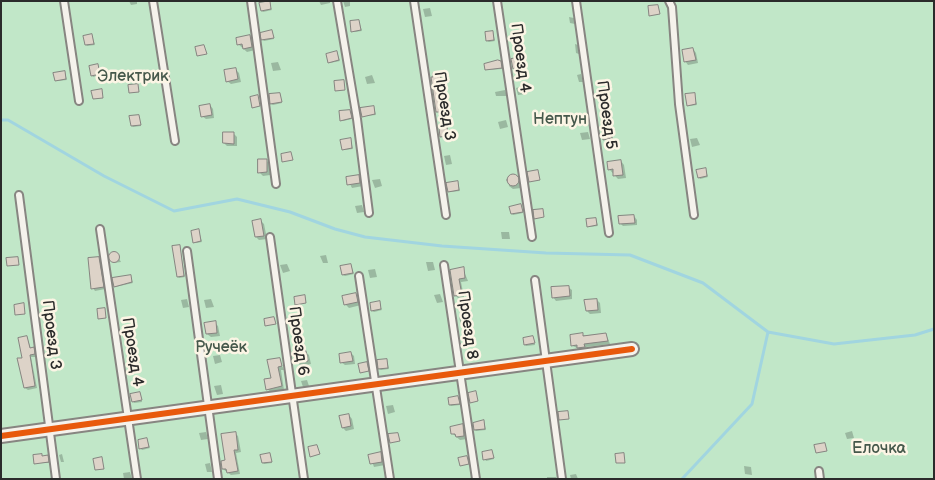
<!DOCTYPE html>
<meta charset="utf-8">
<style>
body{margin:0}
#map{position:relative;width:935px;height:480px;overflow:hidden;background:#f7f3ea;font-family:"Balsamiq Sans",sans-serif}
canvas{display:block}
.frame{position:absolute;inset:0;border:2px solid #2b2b2b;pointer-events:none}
</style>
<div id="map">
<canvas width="935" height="480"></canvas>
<div class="frame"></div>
</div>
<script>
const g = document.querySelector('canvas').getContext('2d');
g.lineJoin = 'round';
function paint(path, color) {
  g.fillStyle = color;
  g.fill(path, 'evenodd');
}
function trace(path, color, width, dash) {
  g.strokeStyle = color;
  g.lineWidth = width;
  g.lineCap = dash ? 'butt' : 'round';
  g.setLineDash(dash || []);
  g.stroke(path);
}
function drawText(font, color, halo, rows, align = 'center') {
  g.font = font + ' "Balsamiq Sans",sans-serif';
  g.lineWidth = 5;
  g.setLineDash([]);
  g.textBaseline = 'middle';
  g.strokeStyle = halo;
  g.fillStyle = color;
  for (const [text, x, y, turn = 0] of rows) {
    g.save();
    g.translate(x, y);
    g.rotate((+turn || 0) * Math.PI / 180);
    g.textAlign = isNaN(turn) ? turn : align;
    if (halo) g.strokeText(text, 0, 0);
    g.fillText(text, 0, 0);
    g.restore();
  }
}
const green = new Path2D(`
 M1 1H934V479H1Z`);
const shadow = new Path2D(`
 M129 1H137V4L131 5Z
 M319 1H330V3L321 5Z
 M343 1H350V6L345 7Z
 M269 3 272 10 263 12 262 11Z
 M430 8 432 16 425 17 423 9Z
 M569 17 574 18 575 24 570 23Z
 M359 21 362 31 354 32 353 31Z
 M272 31 274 39 264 41 263 40Z
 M493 32 495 41 489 42 487 41Z
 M92 35 95 45 87 46 86 45Z
 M250 35 253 39 255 50 247 52 238 44Z
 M575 44 578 45 579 54 576 53Z
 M693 49 696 53 698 63 688 65 685 61Z
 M337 52 340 61 330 63 329 62Z
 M521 58 524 68 515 69 514 68Z
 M278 62 281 70 273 71 271 63Z
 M500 62 502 69 486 70Z
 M98 66 101 75 93 77 92 75Z
 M235 69 239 73 241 82 231 84 227 81Z
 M158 70 161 79 156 80 153 71Z
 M65 72 67 80 57 81 56 80Z
 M439 74 442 76 447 114H439L437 111Z
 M581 74 583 82H579L577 75Z
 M372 75 375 83 367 84 365 77Z
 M523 86 526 94 518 95 516 88Z
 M505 90 507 96H496L495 92Z
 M280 94 282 103 273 105 271 104Z
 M694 94 697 105 689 106 688 105Z
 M210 105 213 109 214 118 206 119 202 116Z
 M374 107 376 115 363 116Z
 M350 111 352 119 343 121 342 120Z
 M139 116 141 126 133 127 132 126Z
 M506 120 508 127 500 129 498 122Z
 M446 128 449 137 443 138 440 129Z
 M611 130 613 139 606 141 605 139Z
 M588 132 590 139 582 140 580 133Z
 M233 133 237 137V146H227L224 143Z
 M697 138 700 145 692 147 690 139Z
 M351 140 353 149 344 150 343 149Z
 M450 155 452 164 446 165 444 156Z
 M266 160 269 163 270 175 263 176 259 172Z
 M621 161 624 165 626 178 618 179 609 169Z
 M706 170 708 177 700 179 699 177Z
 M516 175 520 178 521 188 513 189 509 186 508 176Z
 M359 176 362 180 363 186 352 188 347 178Z
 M380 179 382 186 375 188 372 180Z
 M458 182 460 191 450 192 449 191Z
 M362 205 364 212 357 213 355 206Z
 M521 206 523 213 513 215 512 214Z
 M634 216 637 220V225L623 226 620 223Z
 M596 219 598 226 589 227 588 226Z
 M261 221 264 224 267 239 259 240 256 237Z
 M199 231 202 242 196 243 194 242Z
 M501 232H509L510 239H502Z
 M180 246 185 277 179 278 178 277Z
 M116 253 121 262 113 263 110 254Z
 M326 255 328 263H323L320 256Z
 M99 258 101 261 105 289 95 291 93 288Z
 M426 262H433L435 270 428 271Z
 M287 264 290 271 283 273 280 265Z
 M351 265 354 274 345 276 343 275Z
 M375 269 377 277 370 278 368 270Z
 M463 269 468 281 461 282 464 297 458 298 455 295 451 271Z
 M131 277 133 283 115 287 114 279Z
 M568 287 572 290V299L556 301 553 297Z
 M440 294 443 302 437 303 434 295Z
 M356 295 361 305 349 308 345 304Z
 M187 299 189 307 183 308 181 300Z
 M211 299 214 307 206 308 204 300Z
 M597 300 600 303 601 313 590 314 587 311Z
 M379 303 382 310 374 312 372 311Z
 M466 316 467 323 461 325 459 317Z
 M51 318 53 326 47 327 45 319Z
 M215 323 218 326 220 336 211 337 207 334Z
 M606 334 610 344 586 347 587 350H581L573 346 571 336Z
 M132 336 134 343 127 344 125 337Z
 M27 337 31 349 36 351V357H31L37 388 28 390 25 388 23 359Z
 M533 337 535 345 526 346 525 345Z
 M53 345 55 352 47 353 45 346Z
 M306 352 309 355 311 364 301 366 297 362Z
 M351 353 354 356 355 364 345 365 341 362Z
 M220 355 222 362 215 364 213 356Z
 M279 359 284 370H281L284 390 271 392 267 389Z
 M387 360 389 369 381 370 379 369Z
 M307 380 309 386 303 387 301 381Z
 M221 385 223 394 217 395 214 386Z
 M140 394 142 402 134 403 133 401Z
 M458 397 460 405 451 406 450 405Z
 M393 405 395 412 388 414 386 406Z
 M349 415 352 419 354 429 346 431 343 428Z
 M484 421 486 430 476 431 475 430Z
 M462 426 465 429 467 439 460 440 453 434Z
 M852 431 854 438 847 439 845 433Z
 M206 432 208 439 201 440 199 433Z
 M235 433 238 436 241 452 236 453 240 474 231 475 223 469Z
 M147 439 150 448 142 450 140 448Z
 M492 451 494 459 486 461 485 459Z
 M62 454 64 462H61L59 455Z
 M270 454 272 463 264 464 263 463Z
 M380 454 384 457 385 465 374 467 370 456Z
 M47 456 49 463H35Z
 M210 463 212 472H207L205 464Z
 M744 466 751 467 752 475 745 474Z
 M130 472 132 479H124L123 473Z
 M576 474 578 479H571L570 475Z
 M547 477H556L557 479H547Z`);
const stream = new Path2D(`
 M1 120H8L104 176 174 211 237 199 290 212 335 229 365 237 442 246 546 253 630 255 703 283 768 332 834 344 915 335 934 329
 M682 479 752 404 768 332`);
const building = new Path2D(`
 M270 1 271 9 261 11 259 3Z
 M658 5 660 14 649 16 648 6Z
 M359 20 361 30 351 32 350 21Z
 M272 30 274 38 261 40 260 33Z
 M493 31 494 40 486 41 485 32Z
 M92 34 94 44 85 45 83 36Z
 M250 35 252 47 243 49 242 44 237 45 236 38Z
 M204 45 207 54 197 56 195 47Z
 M693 48 696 60 684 62 682 50Z
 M337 51 339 60 328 63 326 54Z
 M521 57 523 67 513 69 511 59Z
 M498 60 501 61 502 68 485 70 484 64Z
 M98 64 100 74 91 76 89 66Z
 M236 68 238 79 226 82 224 70Z
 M65 71 66 79 55 81 53 73Z
 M440 72 445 112H436L431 77H433V73Z
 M344 80 345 90 335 91 334 81Z
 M138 84 139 92 129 93 128 85Z
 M102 89 103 98 93 99 91 91Z
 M280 93 282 102 270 104 269 94Z
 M695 93 696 104 687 106 685 94Z
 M258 95 260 106 252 108 250 97Z
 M210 104 212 115 201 117 199 106Z
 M374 106 375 114 362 117 360 108Z
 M350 110 352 118 340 121 339 111Z
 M139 115 141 125 131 126 129 116Z
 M447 126 448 136 440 137 439 128Z
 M611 129 612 138 603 140 602 130Z
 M223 132H234V144L223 143Z
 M351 138 352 148 342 150 340 140Z
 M291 152 293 160 282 162 281 154Z
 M258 159H267V172L258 173Z
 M621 160 623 175 613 176V169L608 170 607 162Z
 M706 168 707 176 698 178 696 170Z
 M538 170 540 180 529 182 527 172Z
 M507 180a6 6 0 1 1 12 0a6 6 0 1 1-12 0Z
 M359 175 360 183 347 185 346 177Z
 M458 181 459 190 448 192 446 183Z
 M521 204 523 212 511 214 509 207Z
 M543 209 544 217 534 219 533 210Z
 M634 215 635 223 619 224 618 216Z
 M596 218 597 225 587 227 586 219Z
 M261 219 264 236 255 237 252 221Z
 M199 229 201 241 193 243 191 231Z
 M180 245 184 276 177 277 172 246Z
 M108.5 257a5.5 5.5 0 1 1 11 0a5.5 5.5 0 1 1-11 0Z
 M18 257 19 265 7 266 6 258Z
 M99 257 104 287 91 289 88 258Z
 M351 264 353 273 342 275 340 266Z
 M464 267 465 278 459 279 462 295 454 296 450 270Z
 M131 275 132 282 114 287 112 278Z
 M569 286 570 296 552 298 551 287Z
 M356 293 358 302 344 305 342 296Z
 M305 295 306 303 295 305 294 297Z
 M597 299 598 310 586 311 584 300Z
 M380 301 381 309 371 311 370 303Z
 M24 303 25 314 15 315 14 305Z
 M105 308 106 318 98 319 97 309Z
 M274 317 276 324 265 326 264 319Z
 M216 321 217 333 206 334 204 323Z
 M583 333V336L606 333 608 341 584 344 585 347 577 348V345L571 346 570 335Z
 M27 336 30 348 34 347 35 354 30 355 35 386 24 388 17 358H22L18 338Z
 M533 336 535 343 524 345 523 338Z
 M306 351 308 361 296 363 294 353Z
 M351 352 353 361 340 363 339 354Z
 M280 358 282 366 278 367 282 386 266 390 264 379 271 378 267 360Z
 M387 359 388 368 378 369 377 360Z
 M367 362 369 371 360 373 358 364Z
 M476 391 478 401 470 403 468 393Z
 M140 392 142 400 132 402 130 394Z
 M458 396 460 404 449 405 448 398Z
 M568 411 569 419 559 420 558 412Z
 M349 414 351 426 342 428 339 416Z
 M484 420 485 429 474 430 473 423Z
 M463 424 464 436 456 437 455 434H451L450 427Z
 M236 432 238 450H234L238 471 227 473 226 469H222L221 461 225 460 221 434Z
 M398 433 400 441 390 443 388 434Z
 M147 438 149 447 139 449 138 440Z
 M825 443 827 451 816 453 814 445Z
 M317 445 320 454 310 457 308 447Z
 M492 450 494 458 483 460 482 452Z
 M381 452 382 462 370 464 368 455Z
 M270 453 272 462 262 463 260 455Z
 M624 453 625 463H616L615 454Z
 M42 454V456L48 455 49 462 34 464 33 455Z
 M467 456 469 464 460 466 458 458Z
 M102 457 104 469 95 470 93 459Z`);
const service = new Path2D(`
 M64 1 79 101
 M153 1 175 141
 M251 1 276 184
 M337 1 357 119 369 213
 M414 1 446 215
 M497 1 532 237
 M576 1 609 233
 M669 1 672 7 679 104 694 215
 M19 195 56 479
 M100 229 137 479
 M270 237 304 479
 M187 251 218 479
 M444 265 476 479
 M359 276 390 479
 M535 280 562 479
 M819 471 820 479`);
const minor = new Path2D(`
 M1 436 632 349`);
const cycleway = new Path2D(`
 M1 436 632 349`);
const streetNames = [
 ["Проезд 4",520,58,82],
 ["Проезд 3",444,106,81],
 ["Проезд 5",606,115,82],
 ["Проезд 8",467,325,82],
 ["Проезд 3",51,335,83],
 ["Проезд 6",298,341,82],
 ["Проезд 4",132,352,81]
];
const parkNames = [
 ["Электрик",133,77],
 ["Нептун",560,120],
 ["Ручеёк",221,348],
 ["Елочка",879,449]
];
paint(green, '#c1e7c8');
paint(shadow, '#0003');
trace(stream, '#a1d5e0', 3);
paint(building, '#ddd3c8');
trace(building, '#878581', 1);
trace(service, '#878581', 10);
trace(minor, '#878581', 16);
trace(service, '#f5f2ec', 6);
trace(minor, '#f5f2ec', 12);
trace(cycleway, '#e8590c', 6);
drawText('16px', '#2b2b2b', '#fcf5e5', streetNames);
drawText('16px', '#45584b', '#fcf5e5', parkNames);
</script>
